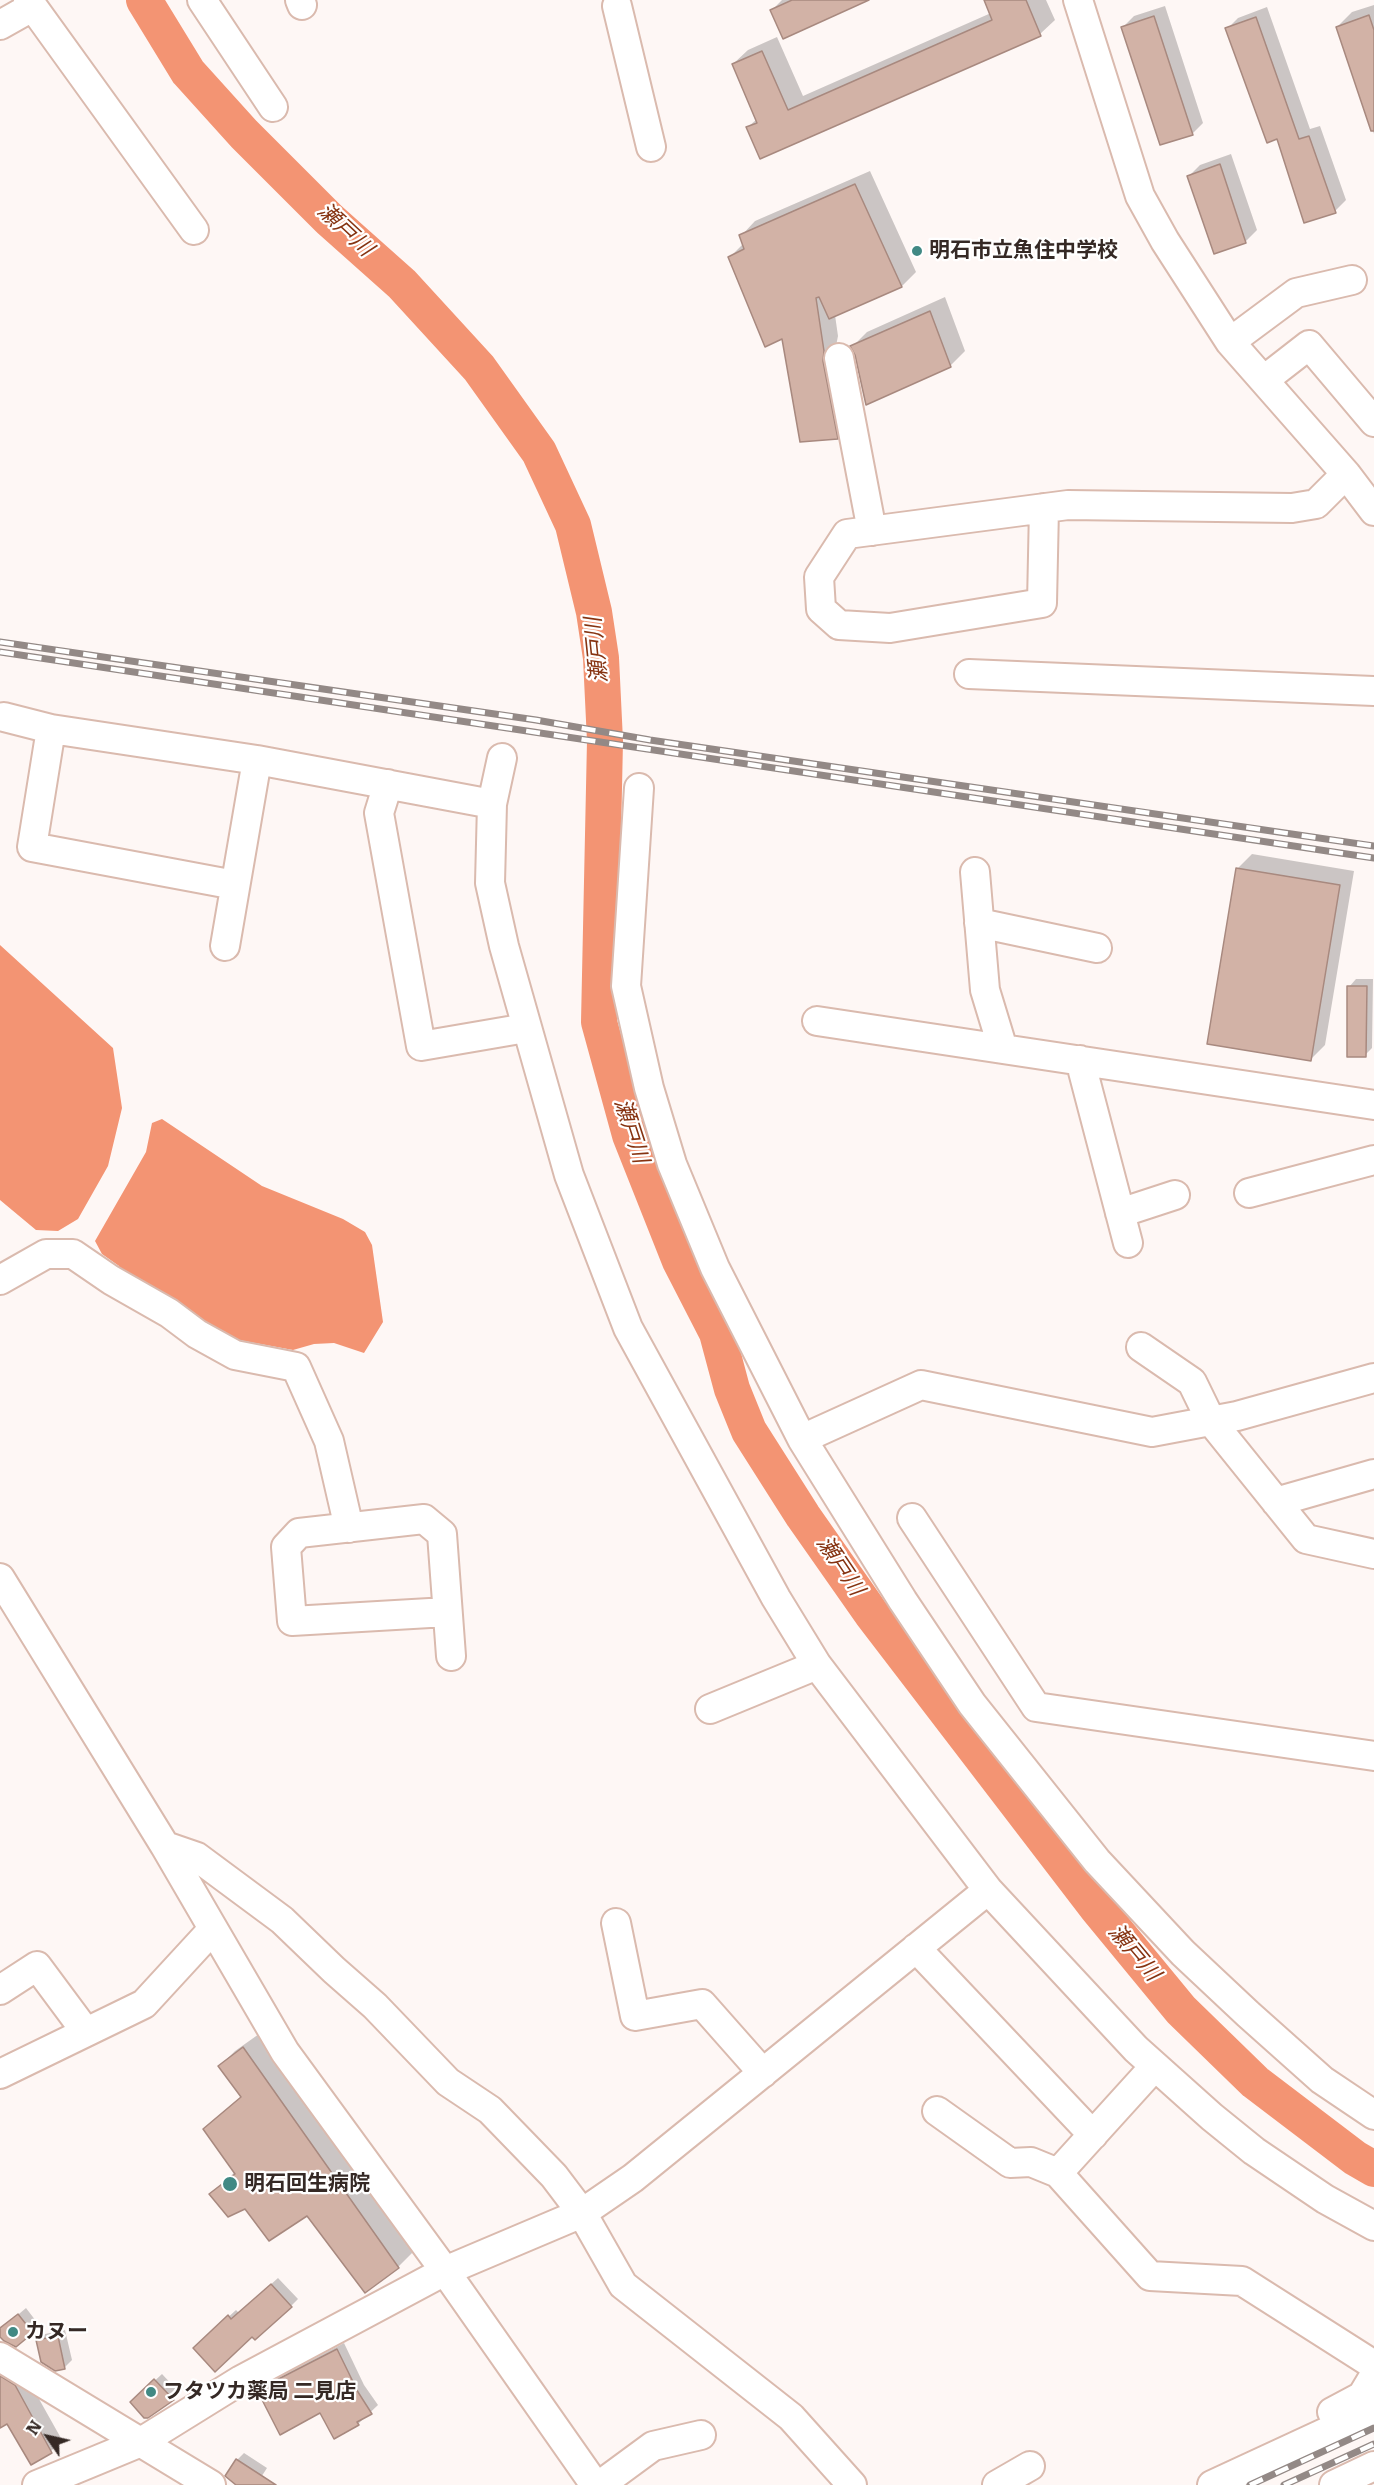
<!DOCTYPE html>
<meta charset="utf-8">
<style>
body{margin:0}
#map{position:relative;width:1374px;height:2485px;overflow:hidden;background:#fef7f5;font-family:Literata,serif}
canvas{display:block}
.north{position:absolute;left:18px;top:2407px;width:60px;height:60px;-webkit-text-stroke:4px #fff;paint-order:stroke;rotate:304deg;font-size:16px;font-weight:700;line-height:24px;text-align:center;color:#352925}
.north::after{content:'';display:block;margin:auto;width:21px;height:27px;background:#352925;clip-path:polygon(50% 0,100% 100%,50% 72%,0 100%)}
</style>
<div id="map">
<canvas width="1374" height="2485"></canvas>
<div class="north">N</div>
</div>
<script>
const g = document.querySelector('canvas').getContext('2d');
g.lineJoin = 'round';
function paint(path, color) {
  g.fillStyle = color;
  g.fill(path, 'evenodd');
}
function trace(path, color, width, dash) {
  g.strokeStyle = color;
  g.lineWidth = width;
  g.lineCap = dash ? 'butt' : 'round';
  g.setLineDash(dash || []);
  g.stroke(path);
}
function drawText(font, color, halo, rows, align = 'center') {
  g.font = font + ' Literata,"Noto Sans JP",serif';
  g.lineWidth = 4.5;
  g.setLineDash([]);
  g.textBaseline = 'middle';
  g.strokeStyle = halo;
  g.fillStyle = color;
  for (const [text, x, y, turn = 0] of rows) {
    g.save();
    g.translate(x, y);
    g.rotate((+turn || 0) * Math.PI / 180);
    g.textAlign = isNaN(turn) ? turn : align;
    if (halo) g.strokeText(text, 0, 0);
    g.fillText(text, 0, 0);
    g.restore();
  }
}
const water = new Path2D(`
 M0 945 113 1048 122 1108 108 1166 78 1219 58 1231 36 1230 0 1200Z
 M162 1119 262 1186 343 1219 365 1232 372 1245 383 1322 364 1353 334 1343 314 1344 293 1350 233 1339 117 1272 119 1266 102 1254 95 1241 146 1152 152 1123Z`);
const shadow = new Path2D(`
 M782 0H865L772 10Z
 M985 0H1046L1055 20 1040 34 748 127 757 119 733 64 748 50 777 37 803 96 991 13Z
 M1374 5V134L1337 27 1352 12Z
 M1165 6 1203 123 1192 134 1123 27 1134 16Z
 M1267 7 1310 129 1320 126 1346 200 1335 211 1277 138 1227 29 1238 18Z
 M1231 154 1257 230 1246 241 1215 252 1189 176 1200 165Z
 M870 171 916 272 902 286 835 315 838 336 836 346 851 423 837 437 784 337 730 257 744 243 741 236 755 221Z
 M945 297 965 351 951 365 867 403 857 354 852 347 867 332Z
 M1252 854 1354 871 1325 1045 1310 1060 1237 869Z
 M1356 979H1373L1372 1048 1365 1055 1349 987Z
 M259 2034 413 2252 398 2267 365 2291 307 2214 245 2207 211 2194 235 2172 205 2129 242 2096 220 2066 235 2051Z
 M278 2278 298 2299 291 2306 252 2335 195 2348 236 2310 239 2313Z
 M26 2308 39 2325 16 2346 0 2334V2330Z
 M65 2330 72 2360 64 2368 38 2341 45 2334Z
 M344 2343 364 2385 378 2405 358 2424 258 2391 265 2384Z
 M13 2367 25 2374 62 2440 51 2451 8 2421 0 2419V2374Z
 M162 2374 179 2392 173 2399 132 2402Z
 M244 2453 267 2468 256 2485H240L237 2460Z`);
const river = new Path2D(`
 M144 0 188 72 244 134 329 219 402 284 479 368 539 452 573 525 594 612 601 658 605 741 599 1022 630 1135 680 1261 717 1333 732 1389 749 1431 803 1516 871 1613 1097 1908 1181 2010 1255 2082 1355 2158 1374 2169`);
const building = new Path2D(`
 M792 0H869L783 39 770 10Z
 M984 0H1026L1041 36 760 159 746 127 757 123 732 64 762 51 788 110 992 20Z
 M1369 15 1374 30V131H1371L1336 27Z
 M1154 16 1193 135 1160 145 1121 27Z
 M1256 17 1299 139 1309 136 1336 213 1304 223 1277 139 1267 143 1225 28Z
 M1220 164 1246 243 1214 254 1187 176Z
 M855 184 902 287 829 319 819 297 816 298 824 351 823 361 838 439 800 442 782 339 765 347 728 257 744 249 739 235Z
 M930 311 951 367 866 405 855 355 850 346Z
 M1236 868 1340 885 1311 1061 1207 1044Z
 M1347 986H1367L1366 1057H1347Z
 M243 2047 399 2268 365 2293 307 2216 269 2241 245 2209 228 2217 209 2194 235 2174 203 2129 241 2097 218 2066Z
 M271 2284 292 2307 255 2340 252 2337 215 2372 193 2348 228 2315 231 2319Z
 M18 2314 33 2333 16 2347 4 2341 0 2337V2328Z
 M58 2336 65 2369 55 2371 41 2362 36 2340Z
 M337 2349 358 2392 372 2414 357 2422 359 2425 334 2439 320 2413 280 2435 257 2390Z
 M0 2376 15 2385 52 2453 31 2465 7 2424 0 2428Z
 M154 2379 174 2400 148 2418H144L130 2402Z
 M236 2459 276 2485H236L225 2476Z`);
const minor = new Path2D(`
 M28 0 194 230
 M202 0 273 107
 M300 0 302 5
 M1078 0 1140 196 1165 241 1230 342 1346 474 1374 511
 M617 6 651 147
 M0 25 32 7
 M1230 342 1296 293 1352 280
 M839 358 872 531
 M1264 380 1309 345 1374 422
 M1044 508 1042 603 890 628 839 625 821 609 819 577 847 534 1068 505 1292 508 1316 504 1346 474
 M969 674 1374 691
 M4 717 51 729 257 760 492 804
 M51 729 32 847 235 885
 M502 758 492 804 490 883 504 946 569 1175 628 1328 776 1598 817 1665 988 1890 1136 2049 1212 2117 1254 2151 1325 2199 1374 2226
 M388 784 379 813 421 1046 526 1028
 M639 788 626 986 649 1088 672 1164 715 1268 802 1439 903 1601 972 1704 1097 1861 1183 1953 1248 2014 1322 2080 1374 2115
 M975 872 985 990 1003 1049
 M979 923 1097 948
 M225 946 257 760
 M817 1021 1374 1105
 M1080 1060 1128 1243
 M1249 1193 1374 1160
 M1120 1213 1175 1195
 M0 1280 46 1254H73L111 1280 169 1313 197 1334 235 1355 296 1367 329 1441 349 1528
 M1141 1347 1192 1382 1211 1421 1306 1539 1374 1554
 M802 1439 921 1385 1152 1432 1237 1416 1374 1378
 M1276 1502 1374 1474
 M912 1518 1036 1707 1374 1756
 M0 1578 165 1846 285 2052 445 2271 595 2485
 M447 1612 292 1621 286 1547 299 1533 424 1519 442 1534 451 1656
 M710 1709 817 1665
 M165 1846 197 1857 282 1920 334 1970 375 2006 448 2082 490 2110 554 2176 582 2213 623 2285 791 2417 852 2485
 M616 1923 635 2016 702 2004 763 2073
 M916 1948 1093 2135
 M0 1990 37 1966 86 2032
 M1155 2066 1058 2173 1150 2276 1242 2281 1374 2365
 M0 2074 144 2004 213 1929
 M937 2111 1010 2163 1031 2162 1058 2173
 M0 2357 211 2485
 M1332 2412 1362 2396 1374 2376
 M37 2485 141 2442 241 2380 445 2271 582 2213 633 2178 988 1890
 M600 2485 653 2446 701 2435
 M997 2485 1030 2466
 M1212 2485 1374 2410
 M1334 2485 1374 2466`);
const rail = new Path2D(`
 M0 642 536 720 650 740 1374 846
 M0 652 1374 858
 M1250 2485 1374 2428
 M1284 2485 1374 2444`);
const markers = [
 [917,251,6,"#418984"],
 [230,2184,8,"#418984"],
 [13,2332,6,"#418984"],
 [151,2392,6,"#418984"]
];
const poiNames = [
 ["明石市立魚住中学校",929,251],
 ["明石回生病院",244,2184],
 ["カヌー",25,2332],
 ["フタツカ薬局 二見店",163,2392]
];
const waterNames = [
 ["瀬戸川",345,230,43],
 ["瀬戸川",597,650,-96],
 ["瀬戸川",631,1131,72],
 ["瀬戸川",840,1566,56],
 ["瀬戸川",1134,1953,50]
];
paint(water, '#f39473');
paint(shadow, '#0003');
trace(river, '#f39473', 36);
paint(building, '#d2b2a6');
trace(building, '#a8897f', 1.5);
trace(minor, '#dabaae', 32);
trace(minor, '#fff', 28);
trace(rail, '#938986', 7);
trace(rail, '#fff', 4.5, [14]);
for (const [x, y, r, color] of markers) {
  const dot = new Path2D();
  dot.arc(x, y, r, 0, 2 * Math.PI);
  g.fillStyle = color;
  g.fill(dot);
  trace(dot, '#fff', 2);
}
drawText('bold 21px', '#352925', '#fff', poiNames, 'left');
drawText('italic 22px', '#863311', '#fff', waterNames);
</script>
